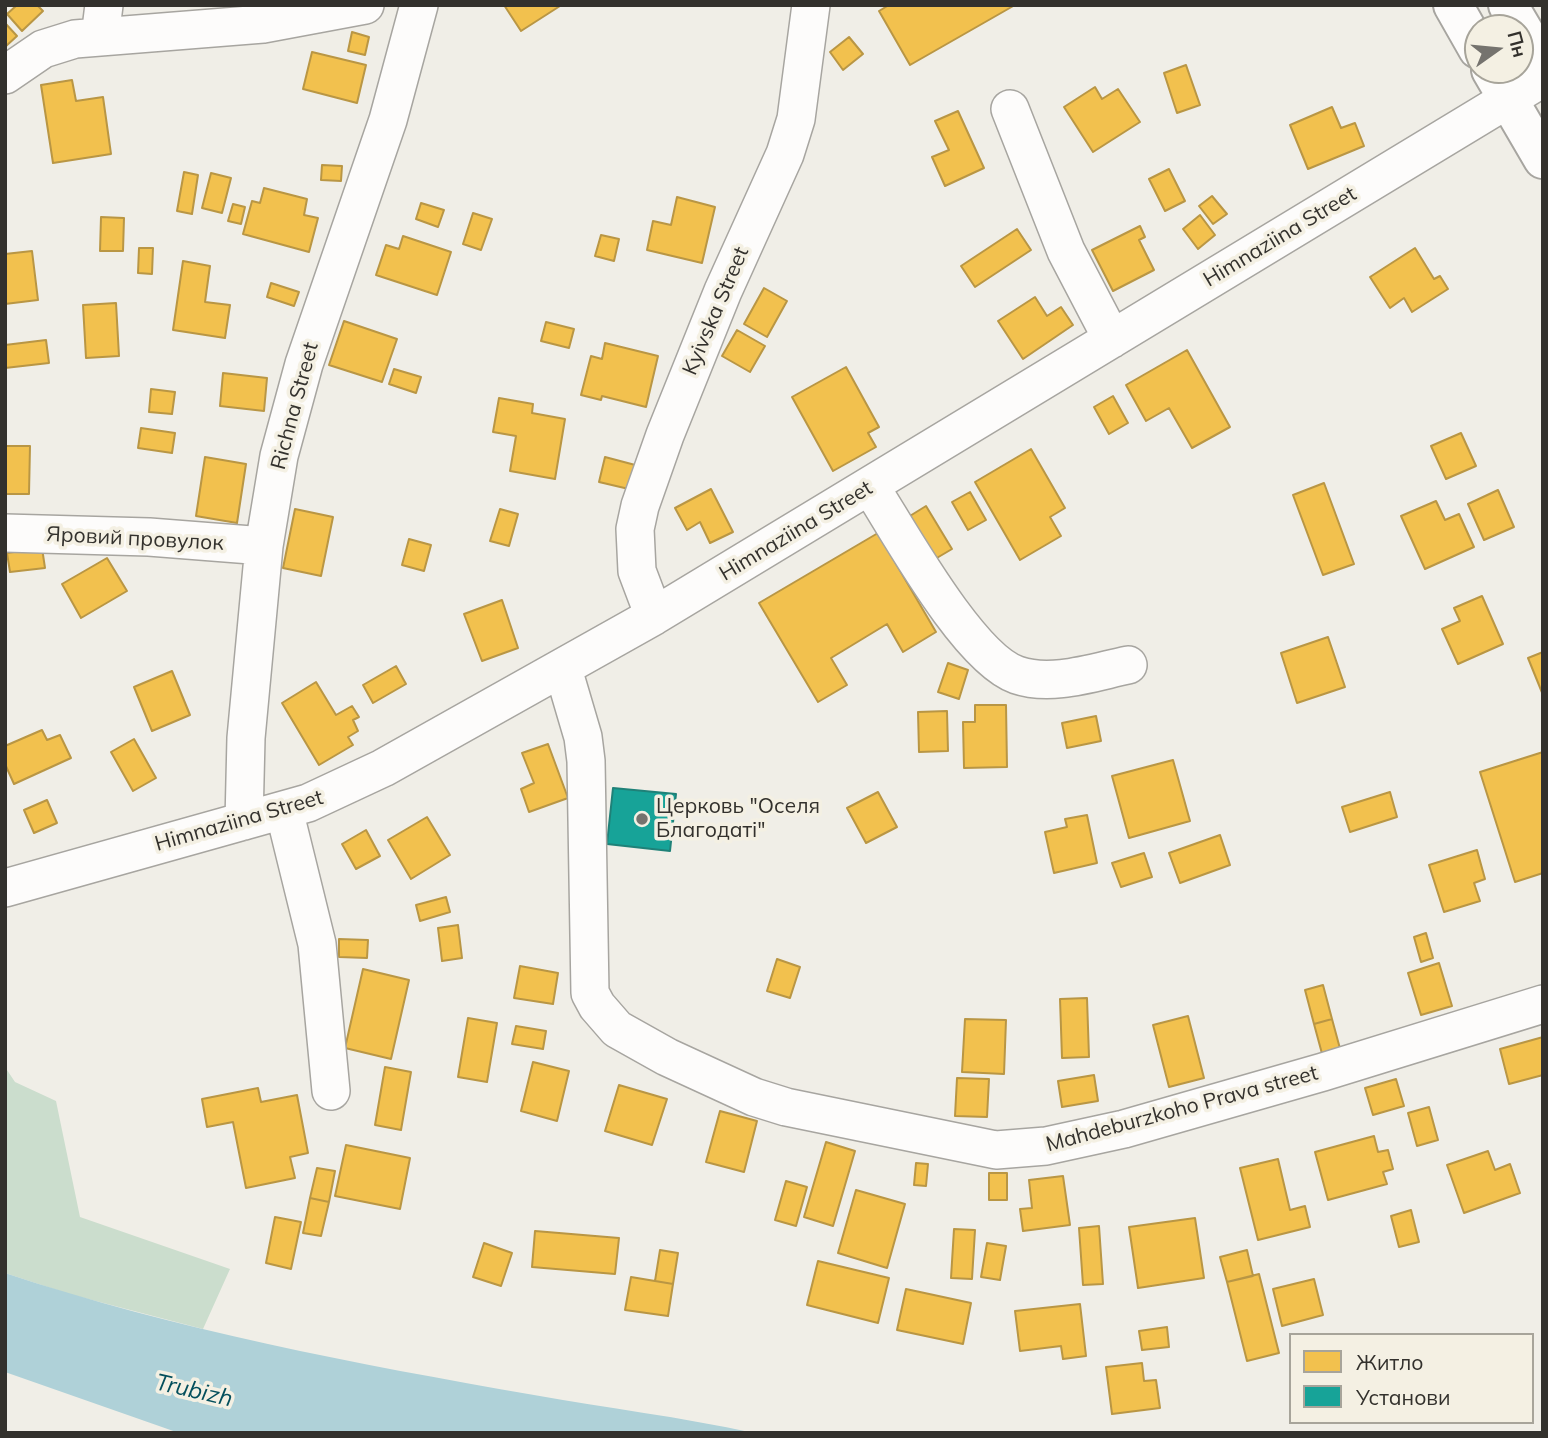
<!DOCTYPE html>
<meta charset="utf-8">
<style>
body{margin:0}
#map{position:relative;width:1548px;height:1438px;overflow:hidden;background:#f0eee7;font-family:Mulish,sans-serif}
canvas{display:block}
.frame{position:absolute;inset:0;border:7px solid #33312d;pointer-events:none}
.legend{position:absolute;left:1289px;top:1333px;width:245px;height:91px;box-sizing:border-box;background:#f4f0e3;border:2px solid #a7a49a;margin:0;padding:9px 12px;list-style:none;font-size:21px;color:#33312d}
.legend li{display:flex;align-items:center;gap:14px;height:35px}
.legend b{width:35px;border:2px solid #a7a49a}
.north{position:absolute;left:1464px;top:14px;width:70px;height:70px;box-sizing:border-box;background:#f4f0e3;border:2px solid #a7a49a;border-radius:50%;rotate:75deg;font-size:19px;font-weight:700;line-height:28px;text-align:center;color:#33312d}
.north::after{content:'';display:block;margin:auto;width:24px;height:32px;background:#75736e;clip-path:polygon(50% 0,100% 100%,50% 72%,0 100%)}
</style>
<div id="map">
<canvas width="1548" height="1438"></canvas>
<div class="frame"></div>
<ul class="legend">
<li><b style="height:19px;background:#f2c14e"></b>Житло</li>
<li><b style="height:19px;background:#17a398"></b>Установи</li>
</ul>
<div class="north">Пн</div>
</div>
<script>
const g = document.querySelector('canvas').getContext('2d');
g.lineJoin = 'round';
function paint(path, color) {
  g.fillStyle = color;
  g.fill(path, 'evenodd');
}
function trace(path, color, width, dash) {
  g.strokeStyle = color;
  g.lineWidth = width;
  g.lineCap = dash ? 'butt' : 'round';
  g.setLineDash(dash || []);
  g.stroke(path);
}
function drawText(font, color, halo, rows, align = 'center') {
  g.font = font + ' Mulish,sans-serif';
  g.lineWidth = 7;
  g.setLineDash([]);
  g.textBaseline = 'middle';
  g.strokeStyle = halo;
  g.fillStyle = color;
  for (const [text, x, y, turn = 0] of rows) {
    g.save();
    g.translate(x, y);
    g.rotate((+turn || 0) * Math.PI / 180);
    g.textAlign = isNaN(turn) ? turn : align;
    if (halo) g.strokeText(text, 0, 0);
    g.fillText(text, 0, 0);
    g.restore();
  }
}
const green = new Path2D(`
 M5 1067 15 1082 56 1101 80 1217 230 1269 203 1329 69 1294 5 1273Z`);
const water = new Path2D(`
 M5 1273C176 1330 356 1364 534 1395 607 1408 681 1417 754 1433H179L5 1372Z`);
const homes = new Path2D(`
 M17 5H37L43 11 22 31 7 14Z
 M504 5H560V6L521 31Z
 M889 5H1015L910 65 879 11Z
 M5 23 17 36 5 47Z
 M352 32 369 37 365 55 348 51Z
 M849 37 863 54 843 70 830 52Z
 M312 52 366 65 357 103 303 89Z
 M1186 65 1200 105 1177 113 1164 73Z
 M72 80 76 101 103 97 111 154 53 163 41 85Z
 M1095 87 1102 99 1118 89 1140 122 1093 152 1064 107Z
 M1332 107 1341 128 1355 123 1364 146 1308 169 1290 125Z
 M958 111 984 168 945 186 932 157 949 150 935 121Z
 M322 165 342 166 341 181 321 180Z
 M1169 169 1185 201 1165 211 1149 179Z
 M184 172 198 175 192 214 177 211Z
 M211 173 231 178 222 213 202 208Z
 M264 188 307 199 304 215 318 218 309 252 243 234 252 201 260 203Z
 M1212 196 1227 214 1213 224 1199 206Z
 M677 197 715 207 702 263 647 250 653 221 671 225Z
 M421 203 444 210 438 227 416 219Z
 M233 204 245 207 241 224 228 221Z
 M473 213 492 219 481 250 463 244Z
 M1200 215 1215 235 1198 249 1183 229Z
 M101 217 124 218 123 251H100Z
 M1140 226 1145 237 1139 240 1154 270 1113 291 1092 250Z
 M1017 229 1031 250 975 287 961 266Z
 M601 235 619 239 614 261 595 256Z
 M403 236 451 252 437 295 376 275 386 245 399 249Z
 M139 248H153L152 274 138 273Z
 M1415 248 1434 279 1440 276 1448 289 1412 312 1404 298 1390 308 1370 277Z
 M32 251 38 300 5 304V254Z
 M183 261 210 266 205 302 230 305 225 338 173 330Z
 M271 283 299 292 294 306 267 297Z
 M764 288 787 301 767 337 744 324Z
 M1035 297 1047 316 1061 307 1073 325 1023 359 998 321Z
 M116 303 119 356 86 358 83 305Z
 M344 321 397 339 382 382 329 365Z
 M546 322 574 329 569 348 541 341Z
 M737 330 765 346 750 372 722 356Z
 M46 340 49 363 5 368V345Z
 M605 343 658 356 646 407 602 396 601 400 581 395 591 356 602 359Z
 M1187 350 1230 427 1192 448 1169 408 1146 421 1126 385Z
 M846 367 879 427 868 433 876 447 833 471 792 397Z
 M394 369 421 377 416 393 389 384Z
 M223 373 267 378 264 411 220 406Z
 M151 389 175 392 172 414 149 412Z
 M1113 396 1128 423 1109 434 1094 407Z
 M499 398 533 404 532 413 565 419 555 479 510 471 516 436 493 432Z
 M141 428 175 433 172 453 138 448Z
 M5 431 6 446H30L29 494H5Z
 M1461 433 1476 466 1446 479 1431 446Z
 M1031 449 1065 508 1050 517 1061 536 1020 560 975 482Z
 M205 457 246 464 237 523 196 516Z
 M605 457 639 466 633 490 599 482Z
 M1324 483 1354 564 1323 575 1293 495Z
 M711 489 733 532 710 543 700 522 687 530 675 508Z
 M1498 490 1514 527 1484 540 1468 504Z
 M970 492 986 520 968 530 952 502Z
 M1436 501 1445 520 1459 514 1474 547 1425 569 1401 516Z
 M926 506 952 549 930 562 905 519Z
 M295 509 333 517 321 576 283 568Z
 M500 509 518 514 509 546 490 541Z
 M878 533 936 632 903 652 887 624 831 658 847 685 818 702 759 603Z
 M409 539 431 545 424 571 402 565Z
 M42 548 45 568 10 572 7 553Z
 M107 558 127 591 81 618 62 584Z
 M1482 596 1503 644 1458 664 1442 629 1460 621 1454 608Z
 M502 600 518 648 482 661 464 614Z
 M1328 637 1345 687 1297 703 1281 653Z
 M1543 652V695L1528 658Z
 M948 663 968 670 959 699 938 692Z
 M396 666 406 684 373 703 363 685Z
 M172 671 190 715 152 731 134 687Z
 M316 682 336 715 352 706 359 717 353 720 358 731 348 737 353 745 319 765 282 703Z
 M975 705H1006L1007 767 964 768 963 722H975Z
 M947 711 948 751 919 752 918 712Z
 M1096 716 1101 741 1067 748 1062 723Z
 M42 730 47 740 60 735 71 758 14 784 5 764V746Z
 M134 739 156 778 133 791 111 752Z
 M548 744 568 798 529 812 521 789 534 783 522 753Z
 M1543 752V873L1515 882 1480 772Z
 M1173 760 1190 821 1129 838 1112 776Z
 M878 792 897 827 866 843 847 808Z
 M1390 792 1397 817 1350 832 1342 807Z
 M47 800 57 823 34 833 24 810Z
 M1087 815 1097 863 1054 873 1045 832 1067 827 1065 819Z
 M427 817 450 855 411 879 388 840Z
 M366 830 380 856 356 869 342 844Z
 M1220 835 1230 865 1180 883 1169 853Z
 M1477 850 1485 879 1474 883 1480 901 1444 912 1429 865Z
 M1144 853 1152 877 1121 887 1112 863Z
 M446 897 450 912 420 921 416 905Z
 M458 925 462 958 442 961 438 928Z
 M1426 933 1433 958 1421 962 1414 937Z
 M339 939 368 940 367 958 339 957Z
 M777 959 800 967 790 998 767 991Z
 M1439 963 1452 1006 1421 1015 1408 973Z
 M520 966 558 973 553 1004 514 998Z
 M363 969 409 980 391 1059 345 1048Z
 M1323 985 1332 1019 1314 1024 1305 990Z
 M1087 998 1089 1057 1062 1058 1060 999Z
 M1188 1016 1204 1078 1169 1087 1153 1025Z
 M468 1018 497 1023 487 1082 458 1077Z
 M965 1019 1006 1020 1004 1074 962 1072Z
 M1332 1019 1342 1056 1324 1061 1314 1024Z
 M516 1026 546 1031 543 1049 512 1044Z
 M1543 1037V1075L1509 1084 1500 1049Z
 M533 1062 569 1071 557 1121 521 1111Z
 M385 1067 411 1072 401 1130 375 1125Z
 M1094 1075 1098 1101 1062 1107 1058 1081Z
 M957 1078 989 1079 987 1117 955 1116Z
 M1396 1079 1404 1106 1373 1115 1365 1088Z
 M619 1085 667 1099 652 1145 605 1131Z
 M258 1088 261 1102 297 1095 308 1153 290 1157 295 1178 246 1188 233 1122 207 1127 202 1099Z
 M1429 1107 1438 1140 1417 1146 1408 1113Z
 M720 1111 757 1121 744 1172 706 1162Z
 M1374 1136 1378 1152 1388 1150 1393 1169 1383 1172 1387 1184 1328 1200 1315 1152Z
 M826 1142 855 1151 833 1226 804 1217Z
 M346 1145 410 1158 400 1209 335 1196Z
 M1488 1151 1495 1170 1510 1164 1520 1193 1464 1213 1447 1165Z
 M1278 1159 1290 1210 1305 1206 1310 1227 1258 1240 1240 1168Z
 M916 1163 928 1164 926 1186 914 1185Z
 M317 1168 335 1171 329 1202 310 1198Z
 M989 1173H1007V1200H989Z
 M1063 1176 1070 1225 1023 1231 1020 1209 1032 1208 1029 1180Z
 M786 1181 807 1187 796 1226 775 1220Z
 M856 1190 905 1204 887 1268 838 1253Z
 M310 1198 329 1202 321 1236 303 1233Z
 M1411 1210 1419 1242 1399 1247 1391 1216Z
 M275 1217 301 1222 291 1269 266 1263Z
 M1195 1218 1204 1278 1138 1288 1129 1227Z
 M1099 1226 1103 1284 1083 1285 1079 1228Z
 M954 1229 975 1230 972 1279 951 1278Z
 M535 1231 619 1238 615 1274 532 1267Z
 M484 1243 512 1253 501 1286 473 1277Z
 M987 1243 1006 1246 1000 1280 981 1277Z
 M660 1250 678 1253 673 1284 655 1281Z
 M1247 1250 1253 1276 1227 1282 1220 1257Z
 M818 1261 889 1278 878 1323 807 1305Z
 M1259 1274 1279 1353 1247 1361 1227 1282Z
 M631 1277 673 1284 668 1316 625 1310Z
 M1314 1279 1323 1315 1282 1326 1273 1289Z
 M906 1289 971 1303 963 1344 897 1330Z
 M1080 1304 1086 1356 1063 1359 1061 1346 1020 1351 1015 1311Z
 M1167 1327 1169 1347 1142 1350 1139 1331Z
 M1142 1363 1144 1381 1156 1380 1160 1408 1112 1414 1106 1367Z`);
const public = new Path2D(`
 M613 788 676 794 670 851 607 844Z`);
const minor = new Path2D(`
 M100 37 104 5
 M5 75 43 49 75 39 263 24 365 5
 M1010 109 1066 251 1112 339
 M870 486C899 531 968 658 1017 675 1052 687 1094 672 1128 665
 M5 533 149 537 264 546
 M654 616 637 571 635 529 640 506 665 435 723 291 785 154 796 119 811 5
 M563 669 583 737 586 761 590 993 597 1006 617 1029 667 1057 754 1097 786 1107 996 1150 1046 1146 1124 1129 1323 1072 1543 1004
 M284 810 317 944 331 1091
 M244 821 246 738 264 546 279 456 304 364 388 120 419 5
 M5 888 308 803 383 768 654 616 1543 78`);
const major = new Path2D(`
 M1453 5 1478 49
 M1508 5 1543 64
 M1491 70 1543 159`);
const markers = [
 [642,819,7,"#75736e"]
];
const streetNames = [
 ["Himnaziina Street",1280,237,-31],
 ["Kyivska Street",716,311,-67],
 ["Richna Street",295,406,-75],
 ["Himnaziina Street",796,531,-31],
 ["Яровий провулок",135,539,3],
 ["Himnaziina Street",239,821,-16],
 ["Mahdeburzkoho Prava street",1182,1109,-15]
];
const poiNames = [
 ["Церковь \"Оселя",656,807],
 ["Благодаті\"",656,831]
];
const waterNames = [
 ["Trubizh",194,1391,13]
];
paint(green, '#cbddcd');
paint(water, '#afd1d8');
paint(homes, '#f2c14e');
trace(homes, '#b99644', 2);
paint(public, '#17a398');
trace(public, '#1f8178', 2);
trace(minor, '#a7a5a0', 40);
trace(major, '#a7a5a0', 42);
trace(minor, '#fdfcfb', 37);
trace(major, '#fdfcfb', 38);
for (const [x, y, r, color] of markers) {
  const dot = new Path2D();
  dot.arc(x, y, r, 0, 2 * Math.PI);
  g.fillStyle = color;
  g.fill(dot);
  trace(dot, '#f4f0e3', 2.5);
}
drawText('21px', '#33312d', '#f4f0e3', streetNames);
drawText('21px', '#33312d', '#f4f0e3', poiNames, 'left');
drawText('italic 23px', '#044f5c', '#f4f0e3', waterNames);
</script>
